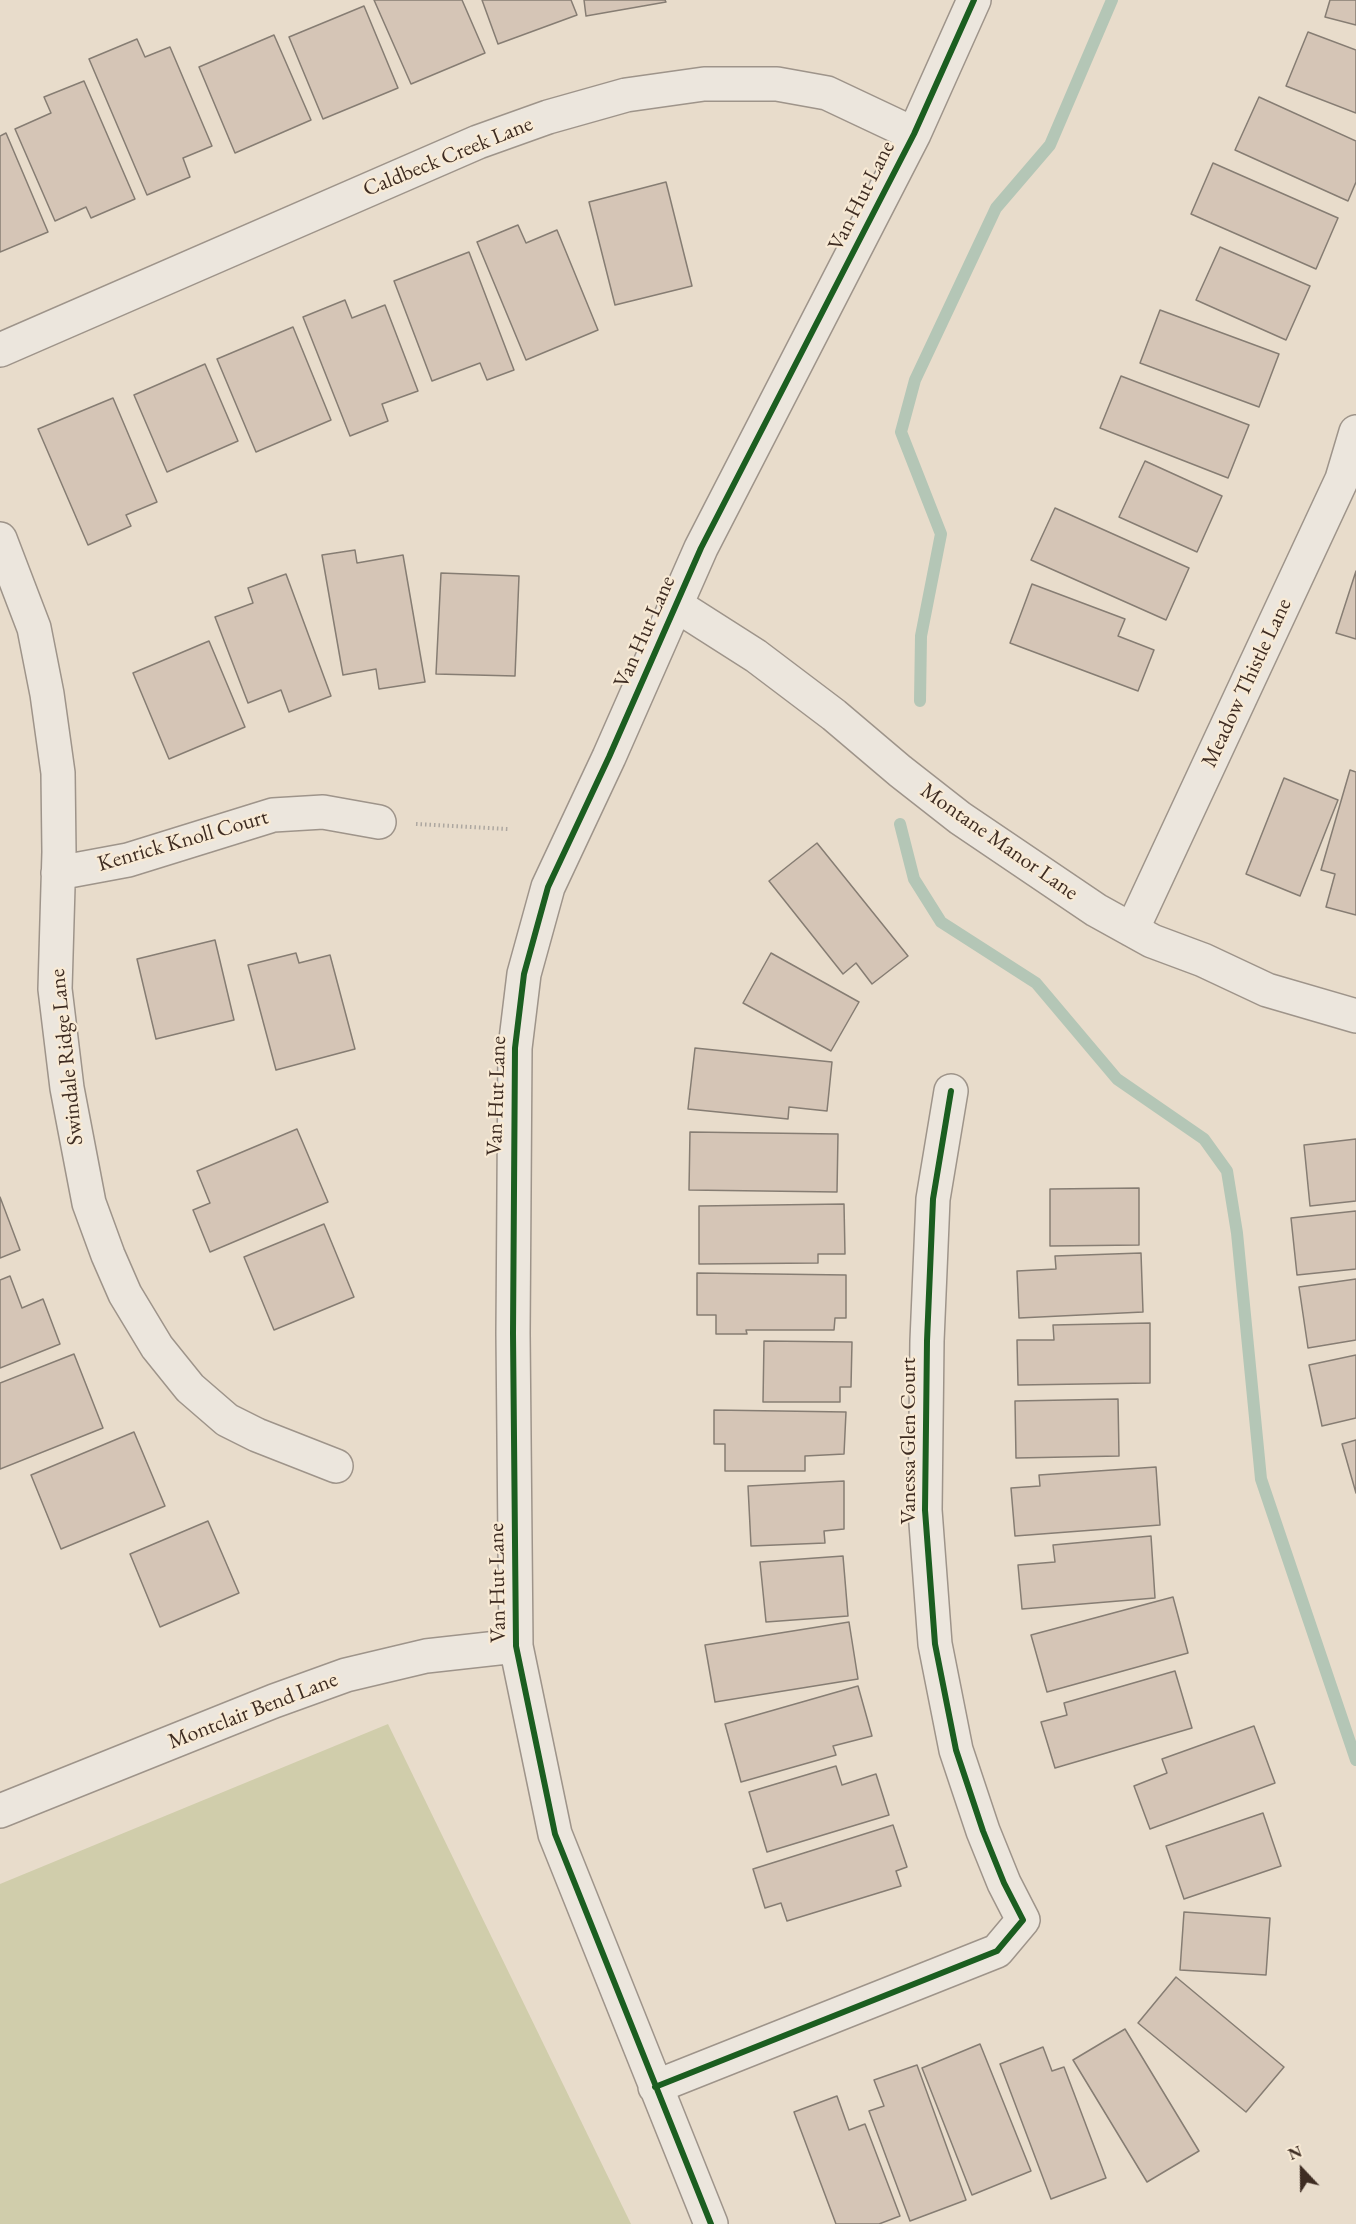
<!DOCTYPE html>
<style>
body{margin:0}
#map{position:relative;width:1356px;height:2224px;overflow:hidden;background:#e8dccb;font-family:"EB Garamond",serif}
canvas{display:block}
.north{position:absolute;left:1272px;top:2140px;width:60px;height:60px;-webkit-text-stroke:4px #f8ead5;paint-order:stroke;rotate:338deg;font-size:16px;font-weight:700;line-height:24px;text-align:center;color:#3e2c22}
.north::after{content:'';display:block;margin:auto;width:21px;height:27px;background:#3e2c22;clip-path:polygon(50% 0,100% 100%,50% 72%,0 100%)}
</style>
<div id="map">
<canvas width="1356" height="2224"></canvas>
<div class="north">N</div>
</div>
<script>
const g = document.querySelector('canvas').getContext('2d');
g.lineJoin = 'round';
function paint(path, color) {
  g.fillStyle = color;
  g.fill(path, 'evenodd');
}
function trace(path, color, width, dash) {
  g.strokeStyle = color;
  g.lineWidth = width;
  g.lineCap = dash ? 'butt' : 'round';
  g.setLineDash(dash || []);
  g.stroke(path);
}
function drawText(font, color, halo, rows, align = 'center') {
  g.font = font + ' "EB Garamond",serif';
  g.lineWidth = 4.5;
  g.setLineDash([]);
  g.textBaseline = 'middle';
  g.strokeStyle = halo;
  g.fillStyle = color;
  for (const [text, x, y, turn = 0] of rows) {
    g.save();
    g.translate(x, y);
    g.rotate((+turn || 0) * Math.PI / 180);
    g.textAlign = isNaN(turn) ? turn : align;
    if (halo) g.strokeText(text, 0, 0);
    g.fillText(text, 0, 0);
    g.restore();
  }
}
const green = new Path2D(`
 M388 1724 631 2224H0V1884Z`);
const stream = new Path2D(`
 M920 701 921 636 941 534 901 432 915 380 996 208 1050 145 1112 0
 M900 824 914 879 941 922 1036 983 1117 1079 1204 1139 1227 1171 1237 1233 1261 1479 1356 1760`);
const building = new Path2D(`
 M374 0H462L485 53 411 84Z
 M482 0H571L577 15 498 44Z
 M584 0H665L666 2 586 16Z
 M1330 0H1356V25L1325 17Z
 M364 6 398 88 323 119 289 37Z
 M1308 32 1356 50V113L1286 86Z
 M274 35 311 120 235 153 199 67Z
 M137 39 145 57 170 47 212 146 183 158 190 177 147 195 89 59Z
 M84 81 135 199 91 218 86 207 55 221 15 129 51 113 44 97Z
 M1259 97 1356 141V182L1348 201 1235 150Z
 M6 133 48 232 0 252V136Z
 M1213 163 1338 218 1316 269 1191 214Z
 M666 182 692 286 615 305 589 202Z
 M518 225 526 243 557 230 598 330 526 360 477 242Z
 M1220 247 1310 286 1286 340 1196 300Z
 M469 252 514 370 487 380 480 363 432 381 394 281Z
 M345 300 352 318 385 305 418 391 382 404 388 421 350 436 303 317Z
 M1160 310 1279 354 1259 407 1140 363Z
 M293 327 331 420 256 452 217 359Z
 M205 364 238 441 167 472 134 395Z
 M1121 376 1249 425 1228 478 1100 428Z
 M113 398 157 502 126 515 131 526 88 545 38 429Z
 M1145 461 1222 496 1197 552 1119 517Z
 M1055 508 1189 568 1166 620 1031 560Z
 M355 550 357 563 403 555 425 682 379 689 376 669 343 675 322 555Z
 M1356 571V639L1336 633Z
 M441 573 519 576 515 676 436 674Z
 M286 574 331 696 289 712 281 690 248 703 215 617 253 603 248 588Z
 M1032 584 1125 619 1118 636 1154 650 1138 691 1010 643Z
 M209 641 245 727 169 759 133 673Z
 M1350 770 1356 772V915L1326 907 1335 874 1321 870Z
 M1284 778 1338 800 1300 896 1246 874Z
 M817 843 908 956 872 984 856 963 843 974 769 881Z
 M215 940 234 1020 156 1039 137 959Z
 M296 953 299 963 330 955 355 1049 276 1070 248 965Z
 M771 953 859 1002 831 1051 743 1003Z
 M695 1048 832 1062 827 1111 789 1107 788 1119 688 1109Z
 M297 1129 328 1202 210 1252 193 1210 210 1203 197 1171Z
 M690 1132 838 1134 837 1192 689 1190Z
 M1356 1139V1201L1310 1206 1304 1145Z
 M1139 1188V1245L1050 1246V1189Z
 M0 1197 20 1250 0 1258Z
 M844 1204 845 1254H818V1263L699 1264V1206Z
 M1356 1211V1269L1297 1275 1291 1218Z
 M324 1224 354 1297 274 1330 244 1257Z
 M1141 1253 1143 1312 1019 1318 1017 1271 1056 1269 1055 1256Z
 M697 1273 846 1275V1318H835L834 1330H746L747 1334H716V1315H697Z
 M10 1276 22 1308 43 1299 60 1344 0 1368V1280Z
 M1356 1279V1340L1308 1348 1299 1287Z
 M1150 1323V1383L1018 1385 1017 1340H1054L1053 1325Z
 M764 1341 852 1342 851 1387H840V1402H763Z
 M74 1354 103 1428 0 1469V1383Z
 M1356 1355V1418L1322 1426 1309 1365Z
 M1118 1399 1119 1456 1016 1458 1015 1401Z
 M714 1410 846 1412 844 1454 805 1456V1471H725V1444H714Z
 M134 1432 165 1506 61 1549 31 1475Z
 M1356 1440V1493L1342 1444Z
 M1156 1467 1160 1525 1015 1536 1011 1488 1040 1486 1039 1475Z
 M844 1481V1529L824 1531 825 1543 751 1546 748 1486Z
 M208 1521 239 1593 160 1627 130 1554Z
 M1151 1536 1155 1598 1022 1609 1018 1565 1055 1562 1053 1545Z
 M843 1556 848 1616 766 1622 760 1562Z
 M1173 1597 1188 1653 1047 1692 1031 1635Z
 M849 1622 858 1679 715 1702 705 1645Z
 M1175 1671 1192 1728 1055 1768 1041 1722 1067 1715 1064 1703Z
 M858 1686 872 1736 833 1746 836 1755 741 1782 725 1724Z
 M1254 1726 1275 1783 1150 1829 1134 1786 1167 1773 1162 1759Z
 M836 1766 842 1785 876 1774 889 1815 767 1852 749 1792Z
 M1263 1813 1281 1866 1184 1899 1166 1846Z
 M893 1825 907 1867 896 1871 901 1886 787 1921 781 1903 765 1908 753 1869Z
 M1184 1912 1270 1918 1266 1975 1180 1970Z
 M1176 1977 1284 2067 1246 2112 1138 2023Z
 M1125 2029 1199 2151 1147 2182 1073 2060Z
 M980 2044 1031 2171 972 2195 922 2068Z
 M1043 2047 1052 2071 1064 2067 1106 2178 1051 2199 1000 2064Z
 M917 2065 966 2200 910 2221 869 2111 884 2106 874 2080Z
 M837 2096 849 2130 865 2124 900 2216 879 2224H836L794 2112Z`);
const path = new Path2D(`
 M416 824 508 829`);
const street = new Path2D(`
 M0 350 478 142 548 117 626 95 704 84H777L827 93 914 134
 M0 539 34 628 47 694 58 773 59 852 55 989 67 1088 89 1203 108 1255 125 1294 157 1347 190 1388 227 1420 257 1435 336 1466
 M676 605 756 656 834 715 900 771 960 818 1096 910 1152 941 1203 960 1267 990 1356 1016
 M58 873 128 860 273 815 323 812 379 822
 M1132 930 1342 479 1356 432
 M0 1811 274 1701 346 1675 426 1656 516 1646
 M655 2087 997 1951 1023 1920 1004 1883 983 1831 956 1750 935 1644 925 1510 927 1341 933 1199 951 1091
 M711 2224 555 1834 516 1646 513 1333 515 1048 524 974 548 887 609 757 701 548 914 134 974 0`);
const cycleway = new Path2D(`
 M655 2087 997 1951 1023 1920 1004 1883 983 1831 956 1750 935 1644 925 1510 927 1341 933 1199 951 1091
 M711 2224 555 1834 516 1646 513 1333 515 1048 524 974 548 887 609 757 701 548 914 134 974 0`);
const streetNames = [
 ["Caldbeck Creek Lane",448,157,-22],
 ["Van Hut Lane",862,196,-63],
 ["Van Hut Lane",645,632,-66],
 ["Meadow Thistle Lane",1247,683,-65],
 ["Kenrick Knoll Court",183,841,-16],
 ["Montane Manor Lane",999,842,35],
 ["Swindale Ridge Lane",67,1057,-96],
 ["Van Hut Lane",497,1096,-88],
 ["Vanessa Glen Court",909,1441,-90],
 ["Van Hut Lane",498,1583,-91],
 ["Montclair Bend Lane",253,1711,-21]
];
paint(green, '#d0cdab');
trace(stream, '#b4c6b6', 12);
paint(building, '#d5c5b6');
trace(building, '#867d73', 1.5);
trace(street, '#9e948a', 36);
trace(path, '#ada7a0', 4, [1.5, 3]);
trace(street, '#ece6dd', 33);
trace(cycleway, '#1b5e20', 6);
drawText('22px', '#3e2c22', '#f8ead5', streetNames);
</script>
